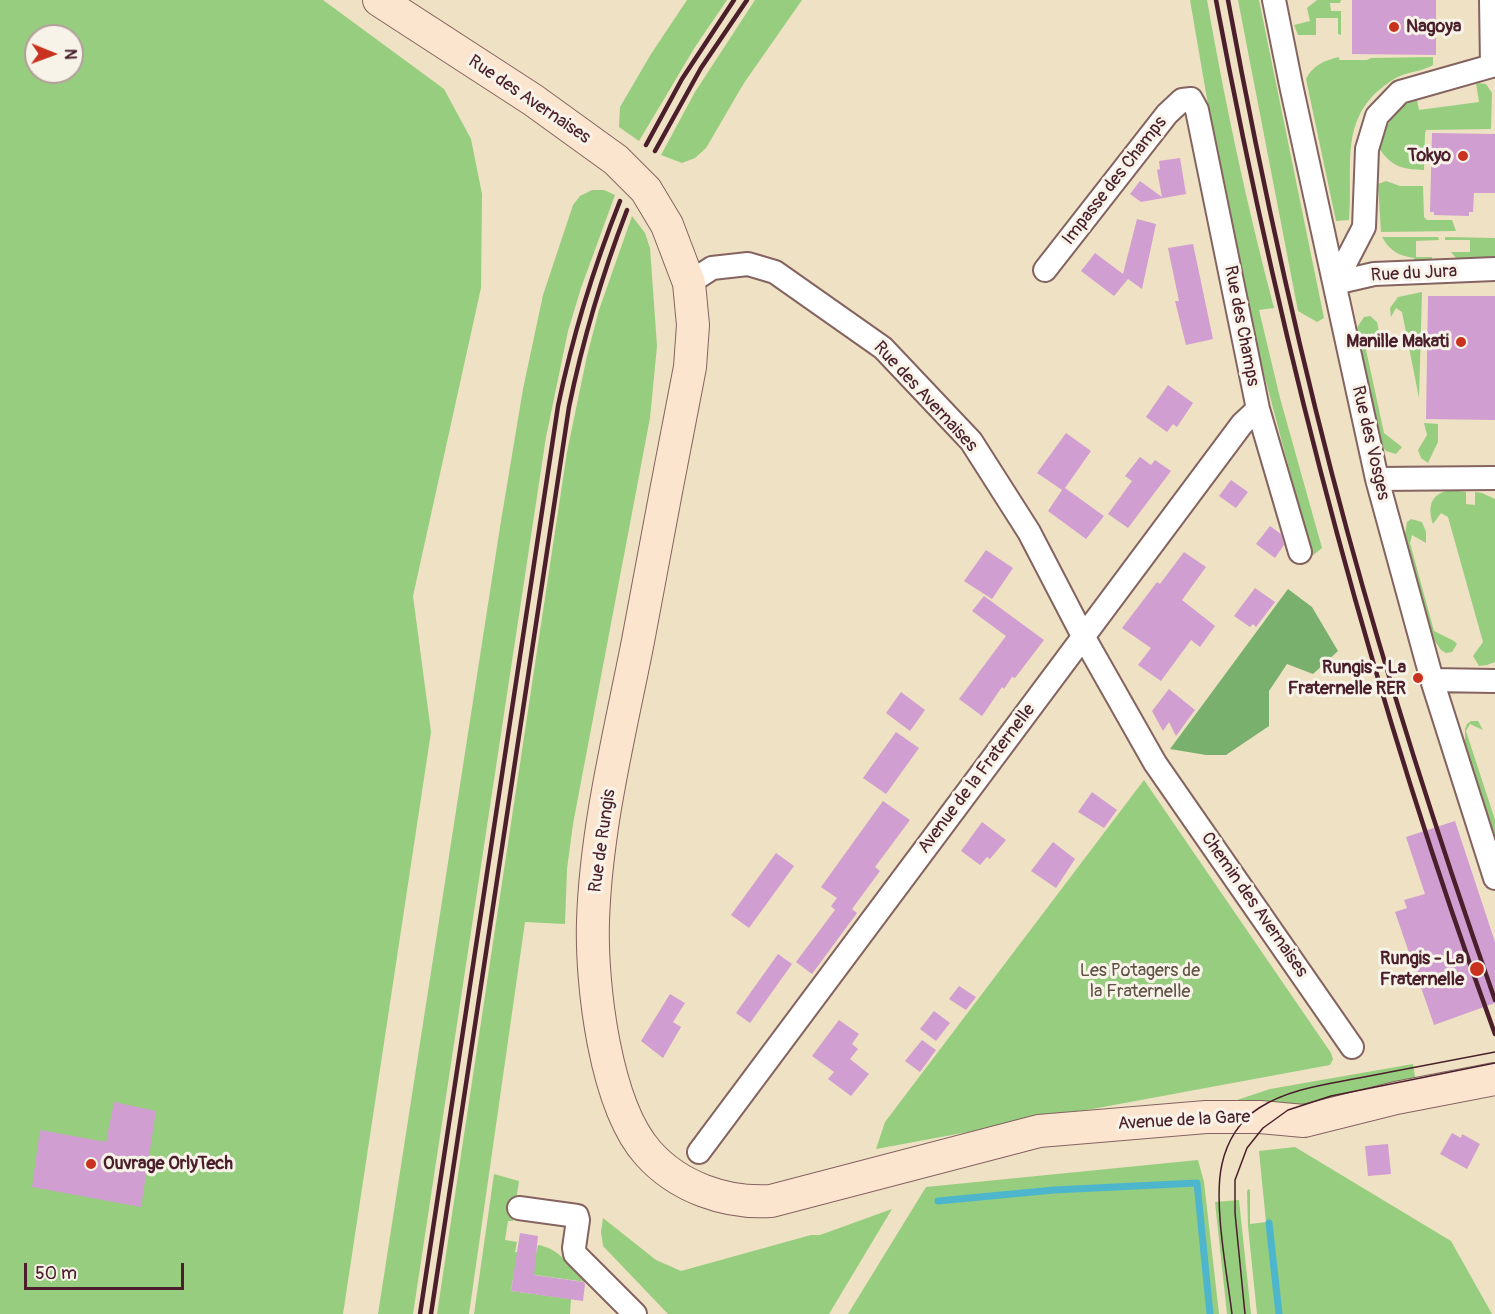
<!DOCTYPE html>
<style>
body{margin:0}
#map{position:relative;width:1495px;height:1314px;overflow:hidden;background:#efe1c3;font-family:Pangolin,sans-serif}
canvas{display:block}
.north{position:absolute;left:24px;top:24px;width:60px;height:60px;box-sizing:border-box;background:#f7f3e8;border:2px solid #b29e9c;border-radius:50%;rotate:91deg;font-size:16px;font-weight:700;line-height:24px;text-align:center;color:#4a1f2b}
.north::after{content:'';display:block;margin:auto;width:21px;height:27px;background:#c8321e;clip-path:polygon(50% 0,100% 100%,50% 72%,0 100%)}
.scale{position:absolute;left:24px;top:1263px;width:160px;height:27px;box-sizing:border-box;border:3px solid #4a1f2b;border-top:0;padding-left:8px;font-size:18px;line-height:21px;white-space:nowrap;color:#4a1f2b;-webkit-text-stroke:4px #f7f3e8;paint-order:stroke}
</style>
<div id="map">
<canvas width="1495" height="1314"></canvas>
<div class="north">N</div>
<div class="scale">50 m</div>
</div>
<script>
const g = document.querySelector('canvas').getContext('2d');
g.lineJoin = 'round';
function paint(path, color) {
  g.fillStyle = color;
  g.fill(path, 'evenodd');
}
function trace(path, color, width, dash) {
  g.strokeStyle = color;
  g.lineWidth = width;
  g.lineCap = dash ? 'butt' : 'round';
  g.setLineDash(dash || []);
  g.stroke(path);
}
function drawText(font, color, halo, rows, align = 'center') {
  g.font = font + ' Pangolin,sans-serif';
  g.lineWidth = 6;
  g.setLineDash([]);
  g.textBaseline = 'middle';
  g.strokeStyle = halo;
  g.fillStyle = color;
  for (const [text, x, y, turn = 0] of rows) {
    g.save();
    g.translate(x, y);
    g.rotate((+turn || 0) * Math.PI / 180);
    g.textAlign = isNaN(turn) ? turn : align;
    if (halo) g.strokeText(text, 0, 0);
    g.fillText(text, 0, 0);
    g.restore();
  }
}
const green = new Path2D(`
 M0 0H323L444 89 471 139 482 194 481 288 413 596 431 732 343 1314H0ZM36 36H72V72H36Z
 M687 0H727L695 47 639 141 619 127 620 107 651 54Z
 M755 0H802L744 83 706 148 695 158 682 163 661 155 695 92Z
 M1190 0H1207C1225 103 1247 206 1274 308L1259 310 1280 398 1322 548 1312 556 1254 336 1224 198Z
 M1238 0H1259L1324 318 1317 322 1298 311Z
 M1317 0H1341L1340 3H1330L1331 11H1341V35L1338 34V18H1316V35H1298L1294 25 1310 21 1307 8Z
 M1339 57V60H1367L1371 58 1433 57V65C1422 72 1407 71 1394 79 1336 115 1354 164 1349 220L1336 221 1306 79C1312 66 1325 60 1339 57Z
 M1476 83 1486 84 1492 93 1491 129 1426 130 1425 134 1424 170C1401 169 1392 167 1378 147 1386 128 1394 105 1417 100L1419 110 1479 102Z
 M1386 181 1400 186H1423L1424 217 1427 220H1452L1456 231 1381 232 1378 184Z
 M592 190H604L615 195 581 288 568 331 546 437 413 1314H378L500 527 523 389 543 295 573 205 580 196Z
 M632 216 645 233 650 248 657 346 650 418 573 824 567 869 565 924 525 922 469 1314H437L567 452 587 356 599 310Z
 M1382 237H1438L1439 240 1416 241V257H1432V259L1429 262 1415 263 1414 258C1399 256 1390 251 1382 237Z
 M1445 237 1495 238V264L1460 263 1451 252H1470V240H1445Z
 M1422 292 1419 398 1402 312 1396 308 1391 317 1390 308 1398 297Z
 M1370 316 1377 322 1382 348 1365 345 1384 433 1402 447 1396 454 1386 451 1378 442 1356 335 1358 326 1364 317Z
 M1424 423 1438 424V442L1428 463 1421 458 1418 450 1427 435Z
 M1450 490 1466 492V504L1475 505V492L1482 493 1495 499V662L1487 665 1479 666 1473 656 1483 642 1448 517 1441 513 1433 524C1427 506 1431 494 1450 490Z
 M1411 519 1422 522 1426 532V543L1412 535 1410 543 1434 631 1454 641 1457 644 1452 652 1446 653 1441 650 1428 631 1404 542 1407 522Z
 M1471 721H1478L1483 730 1470 724 1466 731 1495 820V844L1465 749V729L1467 724Z
 M1144 780 1331 1053 1333 1059 1330 1065 876 1149 885 1122Z
 M1413 1064 1416 1083 1307 1108 1231 1102 1270 1089Z
 M1295 1147 1451 1241 1492 1314H1257L1248 1226 1247 1192 1248 1189 1250 1190V1224L1266 1222 1259 1151Z
 M1198 1160 1204 1182 1219 1314H848L926 1187Z
 M494 1174 519 1181 513 1221H508L505 1240 517 1242 515 1252 536 1254 538 1245C559 1248 572 1268 586 1282L514 1272 511 1291 571 1299 570 1314H474Z
 M1239 1200 1251 1314H1227L1215 1202Z
 M892 1209 829 1314H668L603 1246 601 1232 603 1218 656 1260 681 1271 811 1235H820Z`);
const forest = new Path2D(`
 M1288 589 1312 607 1338 651 1313 674 1287 664 1269 691V726L1226 755H1206L1170 749Z`);
const stream = new Path2D(`
 M938 1201 1054 1190 1197 1183 1210 1314
 M1269 1223 1279 1314`);
const building = new Path2D(`
 M1352 0H1436V55L1352 54Z
 M1432 133 1495 134V193H1474L1473 212H1469V216L1434 215V212H1430Z
 M1180 158 1186 194 1141 202 1130 194 1140 181 1162 197 1157 170 1160 169 1159 161Z
 M1137 219 1156 224 1142 289 1128 279 1114 296 1081 271 1095 253 1123 274Z
 M1193 244 1213 339 1186 345 1175 301H1179L1168 248Z
 M1428 296H1495V420L1426 419Z
 M1168 385 1193 403 1177 427 1173 424 1167 432 1146 417Z
 M1066 433 1091 451 1065 488 1104 516 1086 539 1048 511 1062 490 1037 473Z
 M1140 457 1151 465 1155 460 1171 471 1128 528 1108 514 1132 481 1125 476Z
 M1231 480 1248 492 1236 508 1219 496Z
 M1270 526 1281 534 1284 545 1275 558 1256 544Z
 M986 550 1013 568 992 599 964 581Z
 M1184 552 1206 567 1182 600 1215 626 1200 647 1191 640 1161 681 1138 665 1151 648 1122 628 1157 582 1160 584Z
 M1255 588 1275 602 1256 627 1253 624 1250 627 1234 616Z
 M984 596 1044 640 1015 678 1012 677 1004 689 1002 687 982 716 959 699 1006 636 972 611Z
 M1169 689 1195 710 1176 736 1169 722 1163 731 1152 711Z
 M901 692 925 710 910 731 886 713Z
 M896 732 919 748 886 794 863 778Z
 M1092 792 1117 810 1104 828 1078 812Z
 M883 801 910 820 875 867 880 871 852 909 857 913 812 974 796 962 835 910 831 906 837 898 821 887Z
 M1455 821 1495 942V1003L1434 1025 1395 912 1407 908 1404 900 1425 894 1406 837Z
 M982 822 1006 840 990 859 987 857 980 865 961 851Z
 M1053 842 1075 859 1056 888 1031 871Z
 M776 853 794 866 749 928 731 915Z
 M778 954 792 964 750 1023 736 1013Z
 M959 986 976 997 966 1010 949 999Z
 M670 994 685 1003 673 1022 681 1027 663 1058 641 1041Z
 M934 1011 950 1023 936 1041 920 1029Z
 M839 1020 859 1034 852 1044 858 1049 850 1059 869 1074 851 1096 828 1079 834 1072 812 1056Z
 M922 1040 936 1050 920 1072 905 1061Z
 M114 1102 156 1111 141 1207 32 1187 40 1130 106 1142Z
 M1452 1133 1461 1138 1462 1134 1480 1144 1467 1169 1440 1154Z
 M1388 1144 1391 1174 1368 1176 1365 1146Z
 M520 1233 538 1236 534 1275 584 1282 585 1284 583 1301 511 1291Z`);
const minor = new Path2D(`
 M1274 0 1291 85 1377 479 1432 680 1495 878
 M1491 0 1492 66
 M1045 270 1167 114 1182 100 1191 99 1197 110 1258 409 1300 552
 M689 283 712 268 748 264 775 272 883 348 971 441 1029 532 1083 636 1155 763 1352 1047
 M1335 283 1364 227 1367 149 1377 116 1400 92 1495 65
 M1335 283 1374 274 1495 269
 M1377 479 1495 478
 M1432 680 1495 681
 M699 1152 1242 424 1258 409
 M519 1208 577 1216 578 1220 574 1248 575 1254 635 1314`);
const secondary = new Path2D(`
 M379 0 533 100 616 160 646 190 667 225 689 283 693 325 690 367C672 458 655 550 638 641 620 733 596 827 593 921 591 984 605 1105 648 1153 678 1187 726 1204 771 1201L1039 1131 1206 1117H1260L1304 1121 1396 1098 1495 1079`);
const tram = new Path2D(`
 M1232 1314C1227 1273 1213 1202 1222 1164 1227 1141 1240 1120 1259 1108 1290 1088 1330 1084 1364 1077 1408 1069 1451 1060 1495 1052
 M1245 1314 1235 1213V1180L1247 1148 1263 1128 1288 1110 1331 1096 1495 1063`);
const rail = new Path2D(`
 M1216 0C1282 353 1372 697 1495 1034
 M1228 0C1261 179 1300 358 1348 534 1391 691 1441 846 1495 1000
 M646 145 682 79 734 0
 M655 151 701 68 747 0
 M420 1314 558 406C573 334 593 269 620 201
 M431 1314 569 407C583 339 602 275 627 210`);
const markers = [
 [1394,27,6,"#c8321e"],
 [1463,156,6,"#c8321e"],
 [1461,342,6,"#c8321e"],
 [1418,678,6,"#c8321e"],
 [1477,969,8,"#c8321e"],
 [91,1164,6,"#c8321e"]
];
const poiNames = [
 ["Nagoya",1406,27,"left"],
 ["Tokyo",1451,156],
 ["Manille Makati",1449,342],
 ["Rungis - La",1406,668],
 ["Fraternelle RER",1406,689],
 ["Rungis - La",1464,959],
 ["Fraternelle",1464,980],
 ["Ouvrage OrlyTech",103,1164,"left"]
];
const streetNames = [
 ["Rue des Avernaises",529,100,34],
 ["Impasse des Champs",1115,181,-52],
 ["Rue du Jura",1414,274,-3],
 ["Rue des Champs",1241,326,79],
 ["Rue des Avernaises",925,397,47],
 ["Rue des Vosges",1370,443,77],
 ["Avenue de la Fraternelle",977,779,-53],
 ["Rue de Rungis",603,841,-82],
 ["Chemin des Avernaises",1254,905,55],
 ["Avenue de la Gare",1184,1121,-3]
];
const parkNames = [
 ["Les Potagers de",1140,971],
 ["la Fraternelle",1140,992]
];
paint(green, '#97cd7f');
paint(forest, '#79b06e');
trace(stream, '#4eb6cc', 7);
paint(building, '#d09ed0');
trace(minor, '#846360', 26);
trace(secondary, '#846360', 34);
trace(minor, '#fff', 22);
trace(secondary, '#fce5cf', 32);
trace(tram, '#4a1f2b', 1.5);
trace(rail, '#4a1f2b', 4.5);
for (const [x, y, r, color] of markers) {
  const dot = new Path2D();
  dot.arc(x, y, r, 0, 2 * Math.PI);
  g.fillStyle = color;
  g.fill(dot);
  trace(dot, '#f7f3e8', 2);
}
drawText('bold 18px', '#4a1f2b', '#f7f3e8', poiNames, 'right');
drawText('18px', '#4a1f2b', '#f7f3e8', streetNames);
drawText('18px', '#615344', '#f7f3e8', parkNames);
</script>
